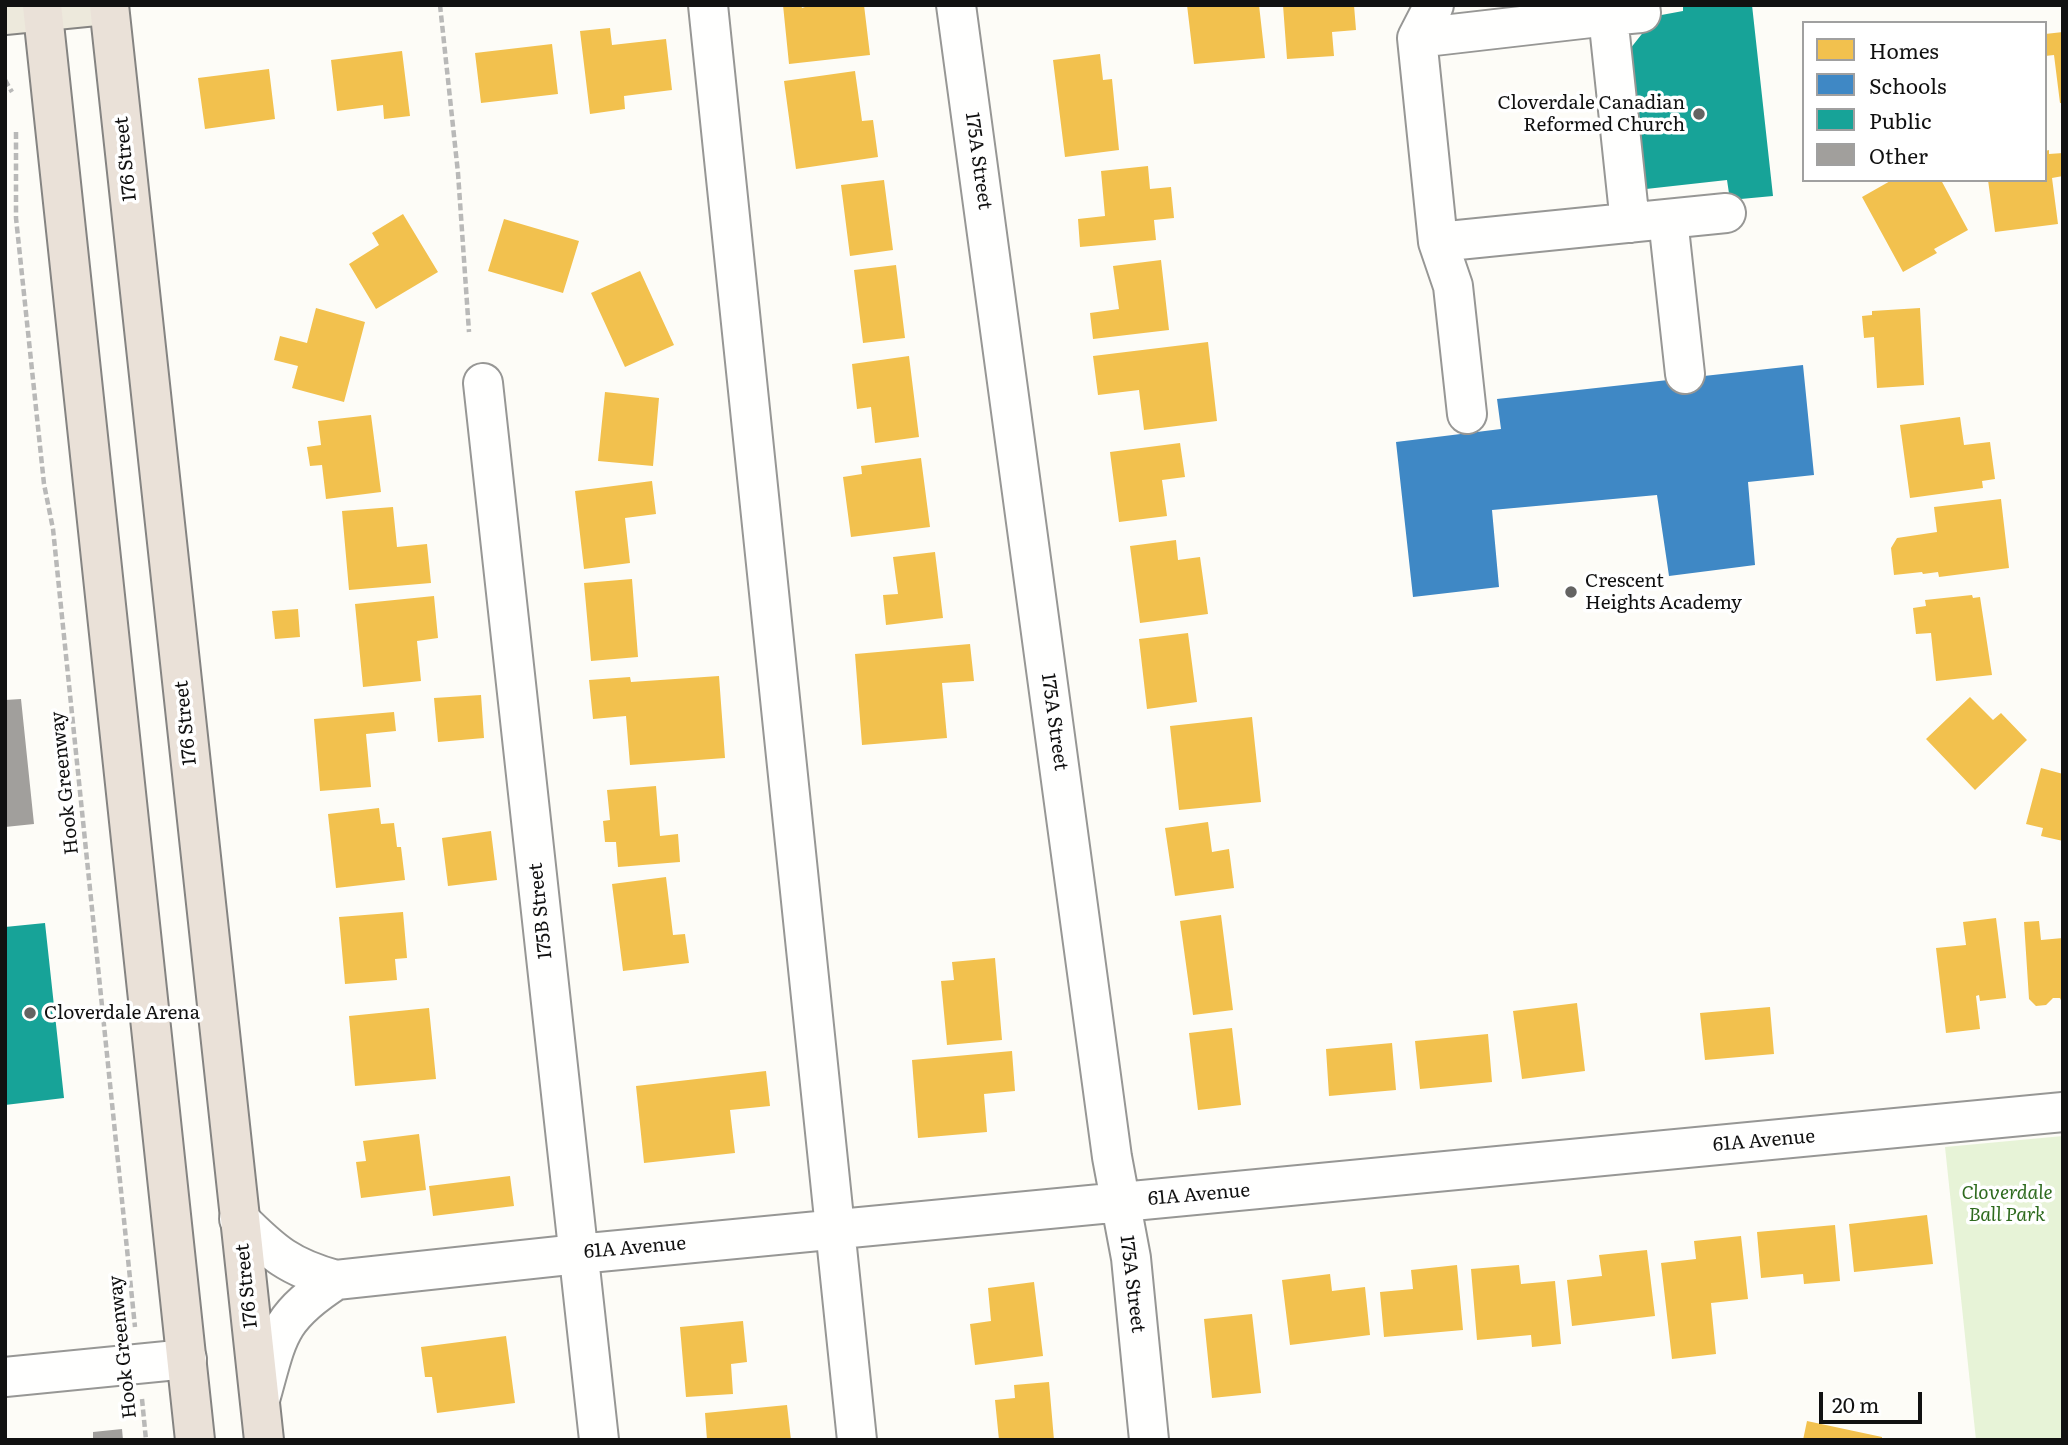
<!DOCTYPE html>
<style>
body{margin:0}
#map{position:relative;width:2068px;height:1445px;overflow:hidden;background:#fdfcf7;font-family:Literata,serif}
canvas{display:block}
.frame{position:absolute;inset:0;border:7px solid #111;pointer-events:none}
.legend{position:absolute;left:1802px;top:21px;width:245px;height:161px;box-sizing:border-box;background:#fff;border:2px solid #a0a0a0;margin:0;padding:9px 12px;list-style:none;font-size:21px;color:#111}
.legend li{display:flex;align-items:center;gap:14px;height:35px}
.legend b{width:35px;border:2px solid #a0a0a0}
.scale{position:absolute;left:1819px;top:1392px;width:103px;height:32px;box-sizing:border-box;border:4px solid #111;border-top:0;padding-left:9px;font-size:21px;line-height:24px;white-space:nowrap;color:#111;-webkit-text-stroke:5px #fff;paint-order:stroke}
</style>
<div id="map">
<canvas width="2068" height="1445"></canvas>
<div class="frame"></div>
<ul class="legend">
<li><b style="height:19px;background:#f2c14e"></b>Homes</li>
<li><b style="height:19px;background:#3f88c5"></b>Schools</li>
<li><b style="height:19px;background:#17a398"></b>Public</li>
<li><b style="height:19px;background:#a19f9c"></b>Other</li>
</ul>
<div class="scale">20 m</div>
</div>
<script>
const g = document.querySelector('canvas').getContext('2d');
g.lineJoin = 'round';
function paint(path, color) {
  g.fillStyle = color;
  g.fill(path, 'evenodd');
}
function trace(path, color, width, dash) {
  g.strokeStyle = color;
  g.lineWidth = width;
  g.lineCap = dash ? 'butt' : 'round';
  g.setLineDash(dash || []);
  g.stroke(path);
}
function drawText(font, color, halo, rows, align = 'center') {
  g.font = font + ' Literata,serif';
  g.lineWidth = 7;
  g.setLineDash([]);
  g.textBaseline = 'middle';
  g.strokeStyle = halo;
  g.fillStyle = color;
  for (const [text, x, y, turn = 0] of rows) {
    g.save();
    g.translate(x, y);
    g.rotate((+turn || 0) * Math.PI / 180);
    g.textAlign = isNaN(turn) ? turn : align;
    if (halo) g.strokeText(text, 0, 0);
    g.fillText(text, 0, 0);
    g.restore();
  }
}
const green = new Path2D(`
 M2063 1136V1440H1976L1945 1147Z`);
const homes = new Path2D(`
 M783 5H801L802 8 811 5H864L870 55 789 64Z
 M1187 5H1259L1265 58 1194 64Z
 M1283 5H1354L1356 30 1332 32 1334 56 1287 59Z
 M610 28 612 45 666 39 672 90 624 96 625 109 590 114 580 31Z
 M2063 32V103H2060L2054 55 2045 56V34Z
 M552 44 558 94 481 103 475 53Z
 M402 51 410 116 384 119 383 105 337 111 331 60Z
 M1100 54 1103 80 1112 79 1119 150 1065 157 1053 60Z
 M269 69 275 119 205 129 198 78Z
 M855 71 862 121 873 120 878 157 796 169 784 81Z
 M2049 150V154L2063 153V176L2052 178 2058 224 1995 232 1988 180H2045V151Z
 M1148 166 1150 189 1171 187 1174 218 1154 220 1156 240 1080 247 1078 219 1105 216 1101 171Z
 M884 180 893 250 850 256 841 185Z
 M1892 180H1941L1968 230 1934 249 1937 253 1903 272 1862 197Z
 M403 214 438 272 376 309 349 264 379 245 372 233Z
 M504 219 579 241 563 293 488 271Z
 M1161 260 1169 330 1093 339 1090 313 1119 309 1113 266Z
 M896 265 905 338 863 343 854 270Z
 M640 271 674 345 625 367 591 293Z
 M316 308 365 322 344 402 292 388 298 366 274 360 280 336 307 343Z
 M1920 308 1924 385 1877 388 1874 337 1864 338 1862 316 1872 315V311Z
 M1208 342 1217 421 1144 430 1139 390 1098 395 1093 356Z
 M909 356 919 437 875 443 871 407 857 409 852 364Z
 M605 392 659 398 653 466 598 461Z
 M371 415 381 492 326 499 322 465 310 466 307 447 321 445 318 421Z
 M1960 417 1964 445 1990 442 1995 479 1982 481 1983 488 1910 498 1900 425Z
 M1180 443 1185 477 1162 480 1167 516 1119 522 1110 452Z
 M921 458 930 527 851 537 843 477 862 474 861 466Z
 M652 481 656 514 625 518 630 563 584 569 575 491Z
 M2001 499 2009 568 1939 577 1938 572 1923 574 1922 572 1894 575 1891 548 1897 538 1937 532 1934 507Z
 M393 507 397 547 427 544 431 583 349 590 342 511Z
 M1176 540 1178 560 1200 557 1208 614 1140 623 1130 546Z
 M935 552 943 618 886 625 883 595 898 594 893 557Z
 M632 579 638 657 591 661 584 583Z
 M1972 595 1973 598 1980 597 1992 675 1936 681 1931 633 1916 634 1913 608 1926 606 1925 600Z
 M434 596 438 638 417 641 421 681 363 687 355 604Z
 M298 609 300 637 275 639 272 611Z
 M1188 633 1197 702 1147 709 1139 639Z
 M970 644 974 681 942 683 947 738 862 745 855 654Z
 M719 676 725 758 630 765 626 716 593 719 589 680 630 677 631 682Z
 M481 695 484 738 438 742 434 698Z
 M1970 697 1993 720 2001 713 2027 740 1975 790 1926 739Z
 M394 712 396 731 366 734 371 787 320 791 314 719Z
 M1252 717 1261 802 1179 810 1170 726Z
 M2041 768 2063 774V841L2041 836 2043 828 2026 824Z
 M656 786 660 836 678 834 680 862 618 867 616 842H605L603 821 610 820 607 790Z
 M379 808 381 824 394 823 397 847H401L405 880 336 888 328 814Z
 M1208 822 1212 852 1229 849 1234 888 1175 896 1165 828Z
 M491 831 497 880 448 886 442 838Z
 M666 877 673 935 685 934 689 963 623 971 612 884Z
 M403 912 407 958 395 959 397 980 345 984 339 917Z
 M1221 915 1233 1010 1193 1015 1180 921Z
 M1996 918 2006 998 1980 1001 1979 995 1976 996 1980 1029 1946 1033 1936 948 1966 945 1963 922Z
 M2039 921 2041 940 2063 938V1005L2060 998H2053L2046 1005 2036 1006 2029 999 2024 922Z
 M995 958 1002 1040 947 1045 941 981 954 980 952 962Z
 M1577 1003 1585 1071 1522 1079 1513 1011Z
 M1770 1007 1774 1054 1705 1060 1700 1013Z
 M429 1008 436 1079 355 1086 349 1016Z
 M1232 1028 1241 1105 1198 1110 1189 1033Z
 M1488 1034 1492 1082 1420 1089 1415 1041Z
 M1392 1043 1396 1090 1329 1096 1326 1049Z
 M1012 1051 1015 1091 984 1094 987 1132 918 1138 912 1060Z
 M766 1071 770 1106 730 1110 735 1153 644 1163 636 1086Z
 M419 1134 426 1190 361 1198 356 1162 366 1161 363 1141Z
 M510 1176 514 1206 433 1216 429 1186Z
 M1927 1215 1933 1264 1854 1272 1849 1224Z
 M1835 1225 1840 1281 1804 1284 1803 1274 1761 1278 1757 1232Z
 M1741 1236 1748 1299 1711 1303 1716 1354 1672 1359 1661 1263 1696 1259 1694 1241Z
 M1647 1250 1655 1316 1572 1326 1567 1280 1602 1276 1599 1255Z
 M1457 1265 1463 1330 1384 1337 1380 1292 1413 1289 1411 1270Z
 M1519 1265 1521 1284 1555 1281 1561 1344 1532 1347 1531 1335 1477 1340 1471 1269Z
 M1330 1274 1332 1291 1365 1287 1370 1335 1290 1345 1282 1280Z
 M1034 1282 1043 1356 975 1365 970 1324 991 1321 988 1288Z
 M1252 1314 1261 1393 1212 1398 1204 1319Z
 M743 1321 747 1362 731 1364 733 1394 686 1397 680 1327Z
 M506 1336 515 1403 437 1413 432 1377H425L421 1347Z
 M1049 1382 1054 1440H999L995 1400 1015 1398 1014 1385Z
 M787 1405 791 1440H707L705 1413Z
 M1807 1421 1882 1437V1440H1803Z`);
const schools = new Path2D(`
 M1803 365 1814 475 1748 482 1755 565 1669 576 1657 495 1492 510 1499 587 1413 597 1396 442 1501 429 1497 399Z`);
const public = new Path2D(`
 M1683 5H1752L1773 196 1730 200 1727 180 1637 190 1630 49 1656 16 1683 11Z
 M45 923 64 1098 5 1105V927Z`);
const building = new Path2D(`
 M21 699 34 824 5 827V700Z
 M122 1429 123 1440H93V1432Z`);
const path = new Path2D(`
 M440 5 458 173 469 332
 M5 80 12 92
 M16 132V218L44 484 53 529 135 1327
 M142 1399 146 1440`);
const minor = new Path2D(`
 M708 5 857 1440
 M956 5 1112 1157 1131 1258 1149 1440
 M1434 5 1417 38 1438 242 1726 213
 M1417 38 1608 16
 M1668 219 1685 374
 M1630 223 1608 16 1641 13 1640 5
 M1438 242 1453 286 1467 414
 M483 383 599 1440
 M239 1219C273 1253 289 1267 336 1280L578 1254 2063 1112
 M5 1377 187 1359
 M260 1400C278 1336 277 1318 336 1280`);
const major = new Path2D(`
 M5 15 106 5`);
const highway = new Path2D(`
 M42 5 195 1440
 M109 5 264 1440`);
const markers = [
 [1699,114,7,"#646362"],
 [1571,592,7,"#646362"],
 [30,1013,7,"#646362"]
];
const poiNames = [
 ["Cloverdale Canadian",1685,103,"right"],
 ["Reformed Church",1685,125,"right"],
 ["Crescent",1585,581],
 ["Heights Academy",1585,603],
 ["Cloverdale Arena",44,1013]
];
const streetNames = [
 ["176 Street",126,159,-96],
 ["175A Street",978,161,82],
 ["175A Street",1054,722,82],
 ["176 Street",186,723,-96],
 ["Hook Greenway",65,783,-96],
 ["175B Street",541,911,-96],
 ["61A Avenue",1764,1141,-5],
 ["61A Avenue",1199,1195,-5],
 ["61A Avenue",635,1248,-5],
 ["175A Street",1132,1284,83],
 ["176 Street",247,1286,-96],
 ["Hook Greenway",123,1347,-96]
];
const parkNames = [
 ["Cloverdale",2007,1193],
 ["Ball Park",2007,1215]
];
paint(green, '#e7f3d7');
paint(homes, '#f2c14e');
paint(schools, '#3f88c5');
paint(public, '#17a398');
paint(building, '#a19f9c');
trace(minor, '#979795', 42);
trace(major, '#858482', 42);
trace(highway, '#858482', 42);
trace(path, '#b9b9b8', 4.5, [7, 3.5]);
trace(minor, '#fffffe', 38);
trace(major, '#ede9dc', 38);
trace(highway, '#eae1d8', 38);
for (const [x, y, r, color] of markers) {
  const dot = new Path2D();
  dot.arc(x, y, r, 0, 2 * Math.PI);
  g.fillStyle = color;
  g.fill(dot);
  trace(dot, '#fff', 2.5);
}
drawText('19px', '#111', '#fff', poiNames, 'left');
drawText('19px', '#111', '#fff', streetNames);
drawText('italic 19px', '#2f6b1f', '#fff', parkNames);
</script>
